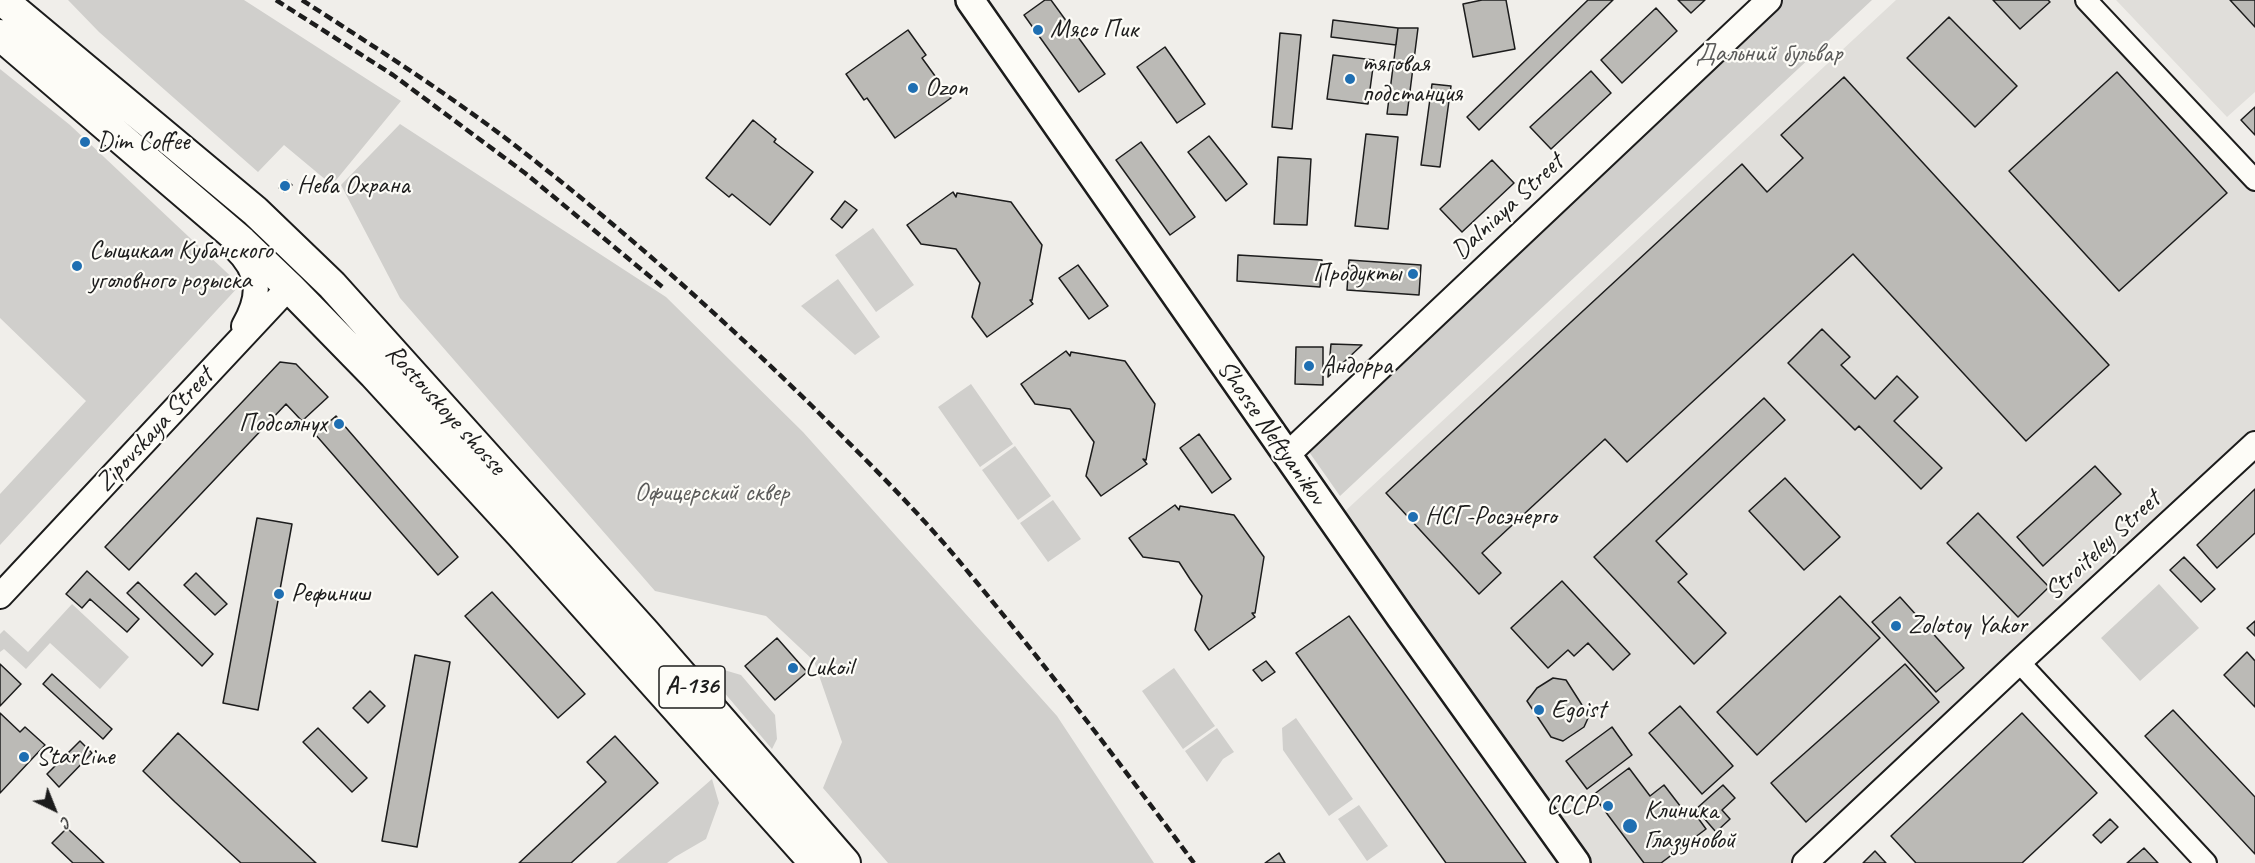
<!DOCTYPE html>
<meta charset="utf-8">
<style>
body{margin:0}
#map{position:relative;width:2255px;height:863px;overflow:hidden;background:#f0eeea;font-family:Caveat,sans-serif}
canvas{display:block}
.north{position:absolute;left:24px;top:779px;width:60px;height:60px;-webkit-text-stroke:4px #fdfcf7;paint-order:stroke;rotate:137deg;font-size:16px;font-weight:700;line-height:24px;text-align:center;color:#1c1c1c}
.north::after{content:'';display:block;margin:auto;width:21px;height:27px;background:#1c1c1c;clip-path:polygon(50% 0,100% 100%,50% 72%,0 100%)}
</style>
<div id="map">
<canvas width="2255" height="863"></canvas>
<div class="north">С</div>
</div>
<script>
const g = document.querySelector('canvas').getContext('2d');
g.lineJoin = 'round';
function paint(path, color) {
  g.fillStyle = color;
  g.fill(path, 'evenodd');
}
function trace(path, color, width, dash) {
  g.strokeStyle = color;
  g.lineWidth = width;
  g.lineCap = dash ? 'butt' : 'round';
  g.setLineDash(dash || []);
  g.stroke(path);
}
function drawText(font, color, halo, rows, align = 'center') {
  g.font = font + ' Caveat,sans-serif';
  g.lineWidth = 4.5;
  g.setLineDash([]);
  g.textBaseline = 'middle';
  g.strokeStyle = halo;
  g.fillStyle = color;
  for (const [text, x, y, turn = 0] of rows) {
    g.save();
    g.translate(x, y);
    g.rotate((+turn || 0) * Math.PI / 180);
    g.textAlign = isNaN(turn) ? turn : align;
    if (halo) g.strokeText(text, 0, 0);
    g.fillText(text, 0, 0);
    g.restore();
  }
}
const built = new Path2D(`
 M1896 0H2102L2255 167V455L1814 863H1591L1342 514Z
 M2116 0H2255V92L2227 117Z`);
const green = new Path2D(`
 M68 0H244L401 101 332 185 284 145 258 172 99 32Z
 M1783 0H1872L1340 496 1307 449Z
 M0 69 70 125 240 285 0 545V494L86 401 0 318Z
 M400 124 666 297 803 432 1057 716 1154 863H888L823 788 842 742 814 661 766 616 655 591 400 298 341 185Z
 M873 228 914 285 876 312 835 255Z
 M838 279 880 337 855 355 801 306Z
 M971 384 1013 444 980 467 938 407Z
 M1015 446 1051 496 1018 520 982 470Z
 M1053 500 1081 539 1048 562 1020 523Z
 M2159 584 2199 628 2140 681 2101 638Z
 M72 604 129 657 100 689 50 643 26 669 4 649 0 652V634L4 630 28 652Z
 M714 667 741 675 775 715 777 739 772 749 706 671Z
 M1174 668 1215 726 1183 749 1142 691Z
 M1296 718 1353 799 1329 816 1283 750 1282 728Z
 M1217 728 1234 752 1223 759 1207 782 1185 751Z
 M712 779 719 803 706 839 675 857 667 863H616Z
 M1359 805 1388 846 1367 861 1338 819Z`);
const building = new Path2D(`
 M1045 0H1051L1105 74 1079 92 1024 15Z
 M1482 0H1506L1515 49 1473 57 1463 4Z
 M1588 0H1613L1479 130 1467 117Z
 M1678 0H1705L1691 13Z
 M1993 0H2048L2050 2 2020 29Z
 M2230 0H2255V27Z
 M1656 8 1677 31 1622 83 1601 60Z
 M1949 17 2017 86 1975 127 1907 58Z
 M1333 20 1398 28 1396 45 1331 37Z
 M1398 28H1418L1407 115 1387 114Z
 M908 30 926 55 922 58 951 98 895 138 867 98 864 100 846 74Z
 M1280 33 1301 35 1292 129 1272 127Z
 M1165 47 1205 104 1177 123 1137 67Z
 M1333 55 1374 60 1368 104 1327 99Z
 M1591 71 1611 93 1551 149 1530 127Z
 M2117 72 2227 193 2119 291 2009 171Z
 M1844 77 2109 365 2026 441 1853 254 1627 462 1605 439 1482 553 1501 573 1479 594 1386 493 1742 164 1767 192 1803 158 1781 135Z
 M1432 84 1451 86 1440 167 1421 165Z
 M2255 107V135L2241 120Z
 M753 120 776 139 774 142 813 172 770 225 732 194 729 197 706 178Z
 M1366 134 1398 137 1388 229 1355 226Z
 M1209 136 1247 184 1226 201 1188 152Z
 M1141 142 1195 217 1170 235 1116 160Z
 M1278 157 1311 159 1307 225 1274 224Z
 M1492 160 1514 183 1462 232 1440 209Z
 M287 180 292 185 284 192 279 188Z
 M953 192 956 197 957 193 1011 202 1042 245 1032 300H1030L1033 304 987 337 972 317 980 283 956 249 921 244 907 225Z
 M845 201 857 210 842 228 831 219Z
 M1238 255 1322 260 1320 287 1237 281Z
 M1349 260 1421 265 1419 295 1347 290Z
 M1078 265 1108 306 1089 319 1059 278Z
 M1822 329 1850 357 1841 365 1875 399 1897 376 1918 397 1894 421 1942 468 1921 489 1859 426 1855 430 1788 363Z
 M1331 344 1362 345 1328 377Z
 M1296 347H1323V385L1295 384Z
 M1066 351 1070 356 1071 352 1125 361 1155 404 1146 460 1143 459 1147 464 1101 496 1086 476 1094 442 1070 409 1035 404 1021 384Z
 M280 362 296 364 328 397 302 421 286 404 129 570 105 547Z
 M1764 398 1785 420 1656 541 1687 574 1678 582 1726 633 1694 664 1594 557Z
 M336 416 458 557 438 575 315 434Z
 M1199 434 1231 479 1212 493 1180 448Z
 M2095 466 2121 494 2043 566 2017 537Z
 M1785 478 1840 537 1804 570 1749 511Z
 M2255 489V533L2217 568 2197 545Z
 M1175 505 1179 510 1180 506 1234 515 1264 557 1255 613H1252L1255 617 1209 650 1195 630 1202 596 1190 579 1179 562 1143 557 1129 538Z
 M1978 513 2049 587 2018 617 1947 543Z
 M257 518 292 524 258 710 223 703Z
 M2184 557 2215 589 2201 602 2170 570Z
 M87 571 139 619 127 632 90 599 82 608 66 594Z
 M196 573 227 604 215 615 184 585Z
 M1562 581 1630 654 1613 670 1588 643 1574 656 1568 650 1548 668 1511 628Z
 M138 582 213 654 202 666 127 593Z
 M492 592 585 694 558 718 465 616Z
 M1840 596 1880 638 1757 755 1717 712Z
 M1900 597 1964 668 1936 692 1872 622Z
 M1349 616 1526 863H1446L1296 653Z
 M2255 621V636L2247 628Z
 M777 638 807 672 775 700 745 666Z
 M2247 652 2255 661V707L2224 675Z
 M415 655 450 662 417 847 382 841Z
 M1266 661 1275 672 1262 681 1253 670Z
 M0 664 21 684 0 706Z
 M1905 664 1939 702 1806 822 1771 783Z
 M52 674 112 729 103 739 43 684Z
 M1553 678 1566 680 1589 716 1584 727 1563 741 1551 737 1527 701 1537 688Z
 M370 691 385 706 368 723 353 708Z
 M1680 706 1733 766 1702 794 1649 733Z
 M2173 710 2255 797V854L2145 736Z
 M0 713 20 732 25 727 45 745 0 793Z
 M2022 713 2097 793 2022 863H1916L1891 836Z
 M1612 727 1632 755 1587 789 1566 761Z
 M318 728 367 778 352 792 303 742Z
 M178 733 316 863H241L175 802 143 771Z
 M615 736 658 783 571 863H519L606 782 587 762Z
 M80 741 92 753 59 787 47 774Z
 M1629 768 1650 796 1664 785 1684 811 1690 807 1706 829 1661 863H1644L1593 795Z
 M1723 785 1735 798 1722 810 1730 819 1716 832 1696 809Z
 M2110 819 2118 827 2101 843 2093 835Z
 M67 828 104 863H73L52 843Z
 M2144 848 2158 863H2127Z
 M1875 851 1886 863H1863Z
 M1279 853 1285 863H1265Z`);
const minor = new Path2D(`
 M2086 0 2255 180
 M2019 662 2206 863`);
const tertiary = new Path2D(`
 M235 248C261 273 261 296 244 326
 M1287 455 1769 0
 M0 596 289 287
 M1805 863 2019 662 2255 444`);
const secondary = new Path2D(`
 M970 0 1401 618 1576 863`);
const primary = new Path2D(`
 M2 0 255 211 332 285 645 633 845 863
 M0 35 242 242 289 287 374 374 521 534 815 863`);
const rail = new Path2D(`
 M276 0 393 75 525 173 665 289
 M302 0C381 51 461 102 535 161 632 237 724 320 812 406 862 456 914 507 959 561 1041 659 1118 761 1194 863`);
const markers = [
 [1038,30,6,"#1f6fb2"],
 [1350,79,6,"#1f6fb2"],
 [913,88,6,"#1f6fb2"],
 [85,142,6,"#1f6fb2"],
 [285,186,6,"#1f6fb2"],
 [77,266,6,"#1f6fb2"],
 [1413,274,6,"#1f6fb2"],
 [1309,366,6,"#1f6fb2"],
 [339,424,6,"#1f6fb2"],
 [1413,517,6,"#1f6fb2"],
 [279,594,6,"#1f6fb2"],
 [1896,626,6,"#1f6fb2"],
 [793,668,6,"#1f6fb2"],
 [1539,710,6,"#1f6fb2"],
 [24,757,6,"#1f6fb2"],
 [1608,806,6,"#1f6fb2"],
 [1630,826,8,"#1f6fb2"]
];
const shields = [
 [692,687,66]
];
const shieldNames = [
 ["А-136",692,687]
];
const poiNames = [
 ["Мясо Пик",1050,30],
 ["тяговая",1362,64],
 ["подстанция",1362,94],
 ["Ozon",925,88],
 ["Dim Coffee",97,142],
 ["Нева Охрана",297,186],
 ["Сыщикам Кубанского",89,251],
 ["уголовного розыска",89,281],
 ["Продукты",1401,274,"right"],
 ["Андорра",1321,366],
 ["Подсолнух",327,424,"right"],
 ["НСГ-Росэнерго",1425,517],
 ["Рефиниш",291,594],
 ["Zolotoy Yakor",1908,626],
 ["Lukoil",805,668],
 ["Egoist",1551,710],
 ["StarLine",36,757],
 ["СССР",1596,806,"right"],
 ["Клиника",1644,811],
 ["Глазуновой",1644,841]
];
const parkNames = [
 ["Дальний бульвар",1769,54],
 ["Офицерский сквер",712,493]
];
const streetNames = [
 ["Dalniaya Street",1508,207,-43],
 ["Rostovskoye shosse",445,410,48],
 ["Zipovskaya Street",155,430,-47],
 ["Shosse Neftyanikov",1271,433,55],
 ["Stroiteley Street",2103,546,-43]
];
paint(built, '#e0deda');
paint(green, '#d0cfcc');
paint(building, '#bbbab6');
trace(building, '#1c1c1c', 1.5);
trace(minor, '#1c1c1c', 24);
trace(tertiary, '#1c1c1c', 28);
trace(secondary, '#1c1c1c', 32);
trace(primary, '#1c1c1c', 34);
trace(minor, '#fdfcf7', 20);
trace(tertiary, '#fdfcf7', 24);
trace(secondary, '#fdfcf7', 27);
trace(primary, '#fdfcf7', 30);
trace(rail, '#1c1c1c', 4.5, [9, 4.5]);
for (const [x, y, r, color] of markers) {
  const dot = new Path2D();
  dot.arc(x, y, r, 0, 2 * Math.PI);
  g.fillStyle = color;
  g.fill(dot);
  trace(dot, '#fdfcf7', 2);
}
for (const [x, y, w] of shields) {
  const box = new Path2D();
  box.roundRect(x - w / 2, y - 21, w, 42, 4.5);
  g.fillStyle = '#fdfcf7';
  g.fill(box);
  trace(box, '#1c1c1c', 1.5);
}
drawText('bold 24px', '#1c1c1c', null, shieldNames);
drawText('26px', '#1c1c1c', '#fdfcf7', poiNames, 'left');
drawText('26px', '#5b5b5a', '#fdfcf7', parkNames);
drawText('26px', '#1c1c1c', '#fdfcf7', streetNames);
</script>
